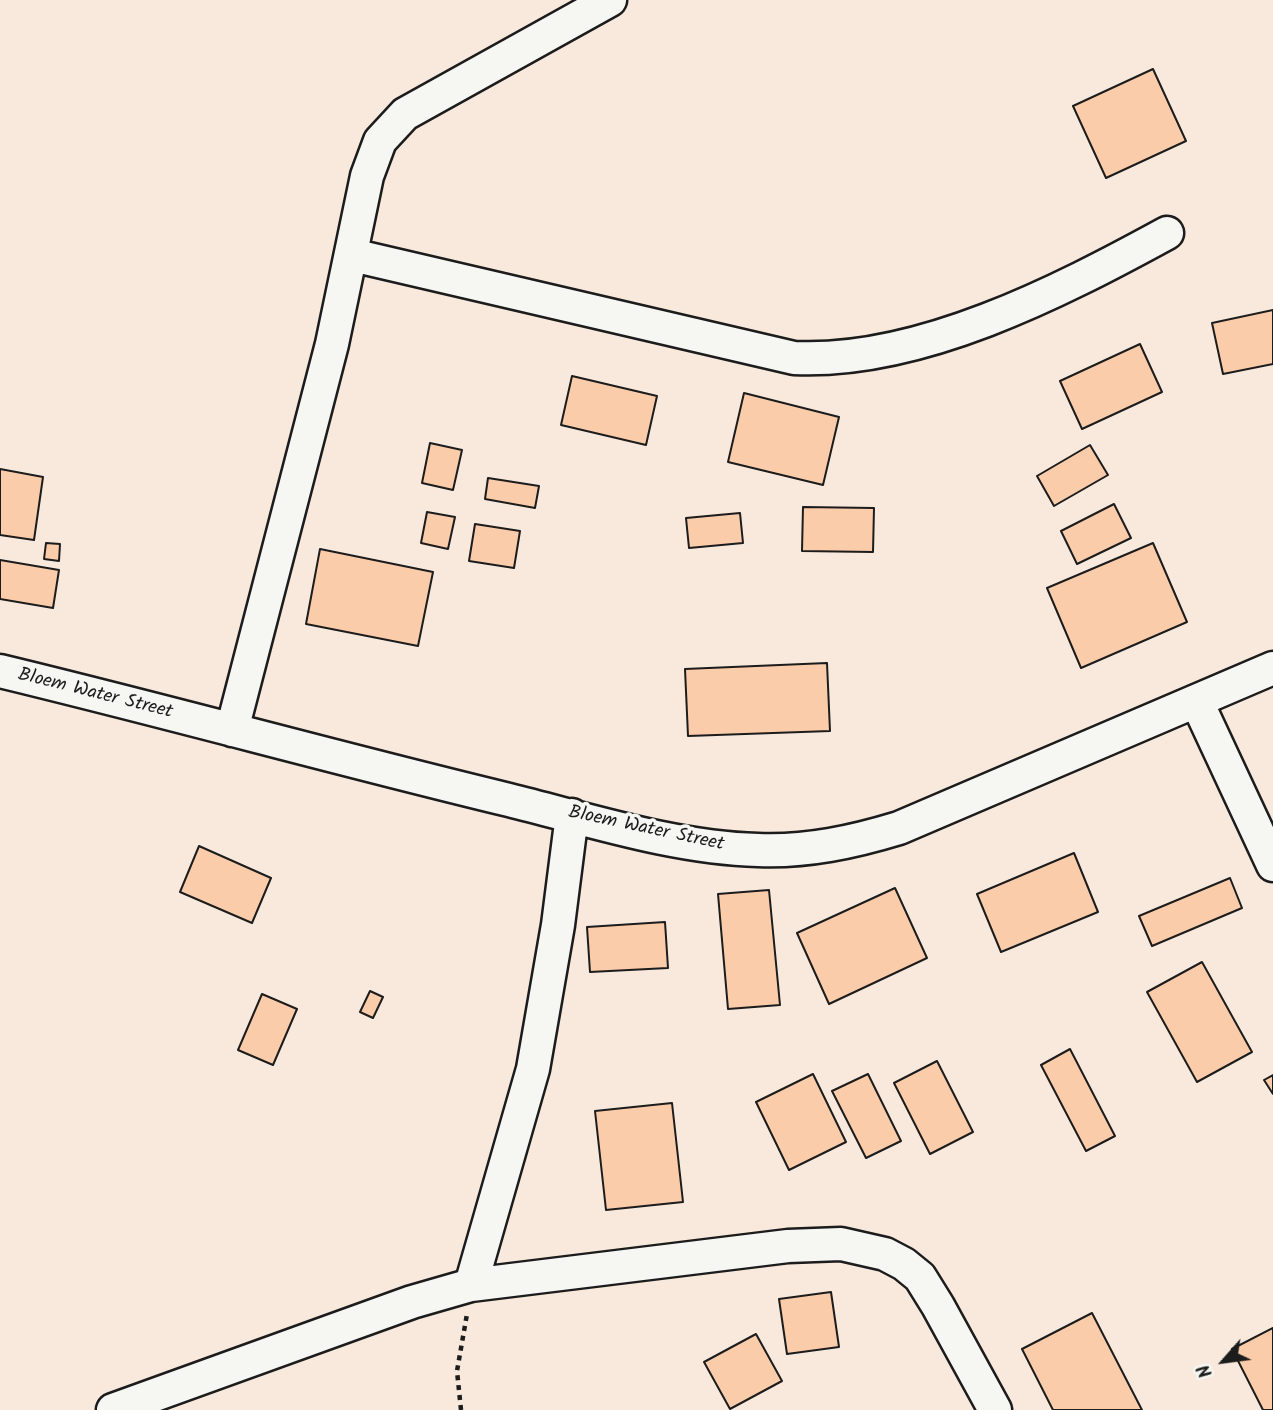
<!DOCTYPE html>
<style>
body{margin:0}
#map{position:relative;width:1273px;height:1410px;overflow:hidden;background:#f8e9dc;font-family:Kalam,sans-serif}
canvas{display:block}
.north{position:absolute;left:1189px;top:1326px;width:70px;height:70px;-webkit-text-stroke:5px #f6f6f2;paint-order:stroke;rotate:242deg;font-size:19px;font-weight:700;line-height:28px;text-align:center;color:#1c1c1c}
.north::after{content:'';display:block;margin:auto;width:24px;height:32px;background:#1c1c1c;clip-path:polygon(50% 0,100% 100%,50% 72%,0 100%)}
</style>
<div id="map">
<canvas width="1273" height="1410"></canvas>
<div class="north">N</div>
</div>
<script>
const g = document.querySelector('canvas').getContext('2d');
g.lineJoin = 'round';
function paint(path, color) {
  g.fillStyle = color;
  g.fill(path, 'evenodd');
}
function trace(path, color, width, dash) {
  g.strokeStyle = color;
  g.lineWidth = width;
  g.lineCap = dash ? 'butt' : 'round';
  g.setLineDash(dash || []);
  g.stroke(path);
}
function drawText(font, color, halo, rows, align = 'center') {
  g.font = font + ' Kalam,sans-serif';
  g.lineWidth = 7;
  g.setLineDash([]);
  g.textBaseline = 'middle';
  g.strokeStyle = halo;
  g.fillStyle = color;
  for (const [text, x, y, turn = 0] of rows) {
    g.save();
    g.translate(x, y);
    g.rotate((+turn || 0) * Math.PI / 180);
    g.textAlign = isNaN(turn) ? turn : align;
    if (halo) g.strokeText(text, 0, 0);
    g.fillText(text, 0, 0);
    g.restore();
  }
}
const building = new Path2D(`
 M1153 69 1186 141 1106 178 1073 106Z
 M1273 310V364L1223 374 1212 323Z
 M1140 344 1162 392 1082 429 1060 381Z
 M572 376 657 396 646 445 561 425Z
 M744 393 839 417 823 485 728 462Z
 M430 443 462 450 453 490 422 483Z
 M1090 445 1108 475 1054 506 1037 476Z
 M0 469 43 477 34 540 0 535Z
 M488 478 539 486 535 508 485 499Z
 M1114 504 1131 538 1077 564 1061 531Z
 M803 507 874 508 873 552 802 551Z
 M427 512 455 517 448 549 421 543Z
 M740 513 743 543 689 548 686 518Z
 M475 524 520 531 514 568 469 561Z
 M46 543 60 544 59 561 44 559Z
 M1153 543 1187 622 1081 668 1047 588Z
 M320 549 433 572 418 646 306 624Z
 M0 560 59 570 53 608 0 599Z
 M827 663 830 731 688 736 685 669Z
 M199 846 271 878 252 923 180 892Z
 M1074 853 1098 912 1001 952 977 894Z
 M1230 878 1242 908 1152 946 1139 916Z
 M895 888 927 958 829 1004 797 933Z
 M769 890 780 1005 728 1009 718 894Z
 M665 922 668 968 590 972 587 927Z
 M1202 962 1252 1052 1197 1082 1147 992Z
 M370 991 383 997 373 1018 360 1012Z
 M262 994 297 1009 273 1065 238 1050Z
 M1070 1049 1115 1136 1086 1151 1041 1065Z
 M937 1061 973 1132 930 1154 894 1083Z
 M813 1074 846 1142 789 1170 756 1102Z
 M868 1074 901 1141 866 1158 832 1091Z
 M1273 1075V1094L1264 1080Z
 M672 1103 683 1202 606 1210 595 1111Z
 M831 1292 839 1347 787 1354 779 1299Z
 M1092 1313 1142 1410H1053L1022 1349Z
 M1273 1328V1410H1263L1232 1349Z
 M756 1334 782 1381 730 1409 704 1362Z`);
const path = new Path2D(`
 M461 1410 457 1371 467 1314`);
const street = new Path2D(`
 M352 255 794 358C919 364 1059 292 1167 233
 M0 671C170 712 339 759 509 800 590 820 675 848 758 850 807 852 853 842 899 828L1273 668
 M1197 702 1273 865
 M232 730 332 344 367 176 380 141 405 114 610 0
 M471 1285 533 1069 558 925 572 815
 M113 1410 412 1302 471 1285 788 1246 841 1244 885 1254 904 1264 920 1277 938 1306 995 1410`);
const streetNames = [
 ["Bloem Water Street",95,695,14],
 ["Bloem Water Street",646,830,12]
];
paint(building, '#fbccaa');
trace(building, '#1c1c1c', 2);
trace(street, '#1c1c1c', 37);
trace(path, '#1c1c1c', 4.5, [5, 5]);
trace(street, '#f6f6f2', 32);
drawText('19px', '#1c1c1c', '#f6f6f2', streetNames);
</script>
